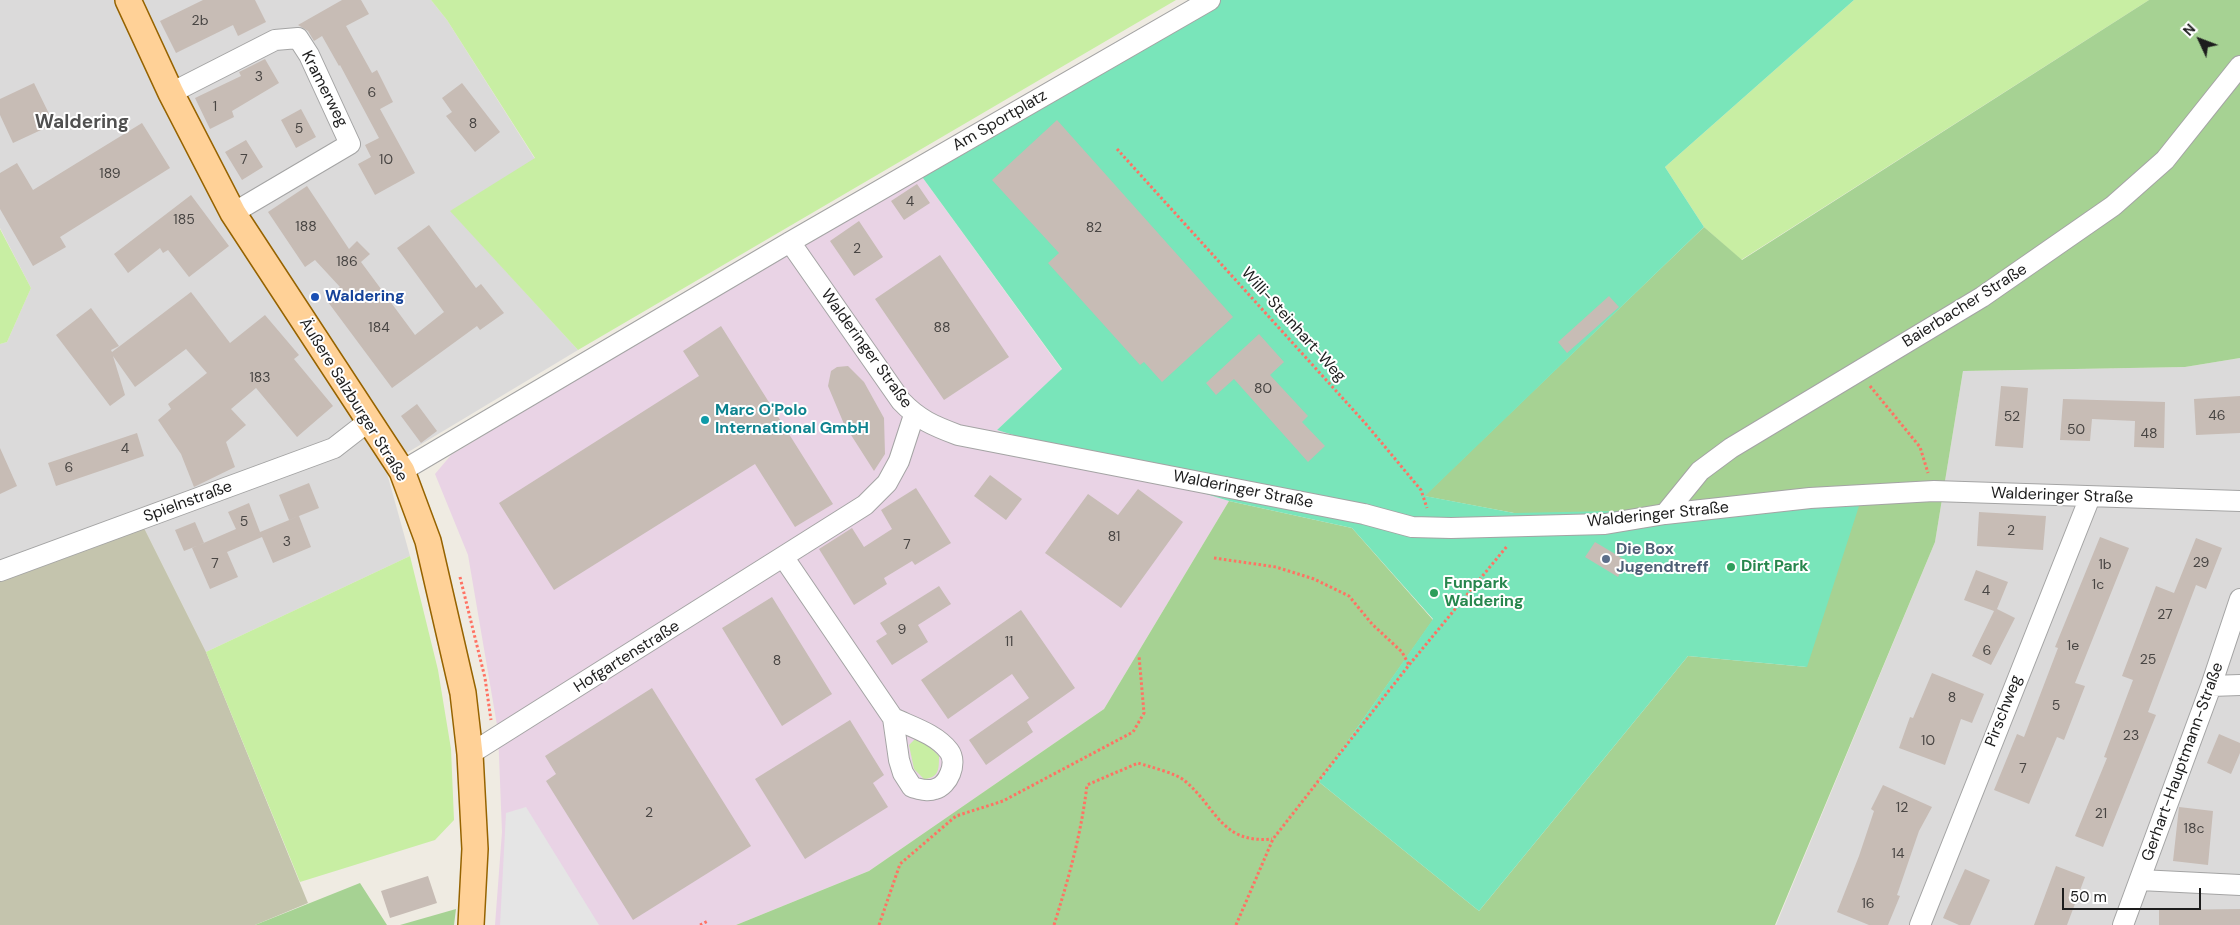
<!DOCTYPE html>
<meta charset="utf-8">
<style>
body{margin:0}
#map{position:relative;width:2240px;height:925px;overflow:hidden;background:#efebe2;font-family:"DM Sans",sans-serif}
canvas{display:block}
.north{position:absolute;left:2175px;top:15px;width:50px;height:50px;-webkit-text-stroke:4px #fff;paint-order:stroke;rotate:313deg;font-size:14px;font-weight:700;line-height:20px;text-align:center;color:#1d1d1d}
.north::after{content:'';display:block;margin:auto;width:18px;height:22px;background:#1d1d1d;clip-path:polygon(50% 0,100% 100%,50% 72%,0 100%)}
.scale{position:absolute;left:2062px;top:888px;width:139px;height:22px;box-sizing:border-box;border:2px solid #1d1d1d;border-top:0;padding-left:6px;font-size:15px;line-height:18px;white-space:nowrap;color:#1d1d1d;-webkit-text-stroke:4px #fff;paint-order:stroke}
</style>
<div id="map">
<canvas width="2240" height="925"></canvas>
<div class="north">N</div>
<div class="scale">50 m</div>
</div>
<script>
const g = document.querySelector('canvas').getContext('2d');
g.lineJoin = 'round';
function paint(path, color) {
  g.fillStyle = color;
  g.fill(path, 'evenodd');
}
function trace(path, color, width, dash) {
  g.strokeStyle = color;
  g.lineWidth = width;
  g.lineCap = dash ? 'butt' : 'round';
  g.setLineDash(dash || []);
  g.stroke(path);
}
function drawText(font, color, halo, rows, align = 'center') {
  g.font = font + ' "DM Sans",sans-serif';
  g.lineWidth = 4;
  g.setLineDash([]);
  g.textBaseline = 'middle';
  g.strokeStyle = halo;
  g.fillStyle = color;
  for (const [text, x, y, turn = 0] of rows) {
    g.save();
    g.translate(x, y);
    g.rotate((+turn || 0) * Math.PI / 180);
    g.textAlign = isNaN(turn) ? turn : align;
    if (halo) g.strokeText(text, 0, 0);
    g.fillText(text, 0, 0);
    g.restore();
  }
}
const residential = new Path2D(`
 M0 0H431L447 20 535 159 451 211 578 350 385 466 410 556 206 652 142 524 0 581V344L7 342 31 288 0 228Z
 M2240 358V925H1776L1935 542 1963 371 2185 367Z`);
const industrial = new Path2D(`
 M920 174 1062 370 997 430 1229 501 1104 709 869 871 736 925H495L502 832 498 731 468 555 435 474 451 455Z`);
const construction = new Path2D(`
 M142 524 206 652 308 903 255 925H0V581Z`);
const grass = new Path2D(`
 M431 0H1176L578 350 450 211 535 158 447 20Z
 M1854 0H2149L1741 260 1704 227 1665 167Z
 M0 229 31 288 7 342 0 344Z
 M410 556 438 670 451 749 454 820 435 840 300 882 206 652Z
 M915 739 925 743 939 756C939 769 939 778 924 779L914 769 909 745Z`);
const forest = new Path2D(`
 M2149 0H2240V358L2185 367 1963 371 1935 542 1775 925H736L869 871 1104 709 1229 501 1352 528 1433 620 1319 782 1479 911 1688 656 1807 667 1514 513 1424 496 1704 227 1742 260Z
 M360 883 387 925H255Z
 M456 909 454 925H400Z`);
const pitch = new Path2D(`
 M1221 0H1854L1665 167 1704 227 1425 496 1514 513 1859 506 1807 667 1688 656 1479 911 1319 782 1433 619 1352 528 1229 501 997 430 1062 369 920 174Z`);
const parking = new Path2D(`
 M526 807 599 925H500L506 813Z`);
const building = new Path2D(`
 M203 0H255L266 22 238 36 233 25 176 53 160 21Z
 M342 0H361L369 14 346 26 372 73 377 70 393 102 380 109 415 173 375 195 358 164 371 157 365 145 379 138 340 65 339 66 322 36 314 41 308 31 298 25Z
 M265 59 279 83 232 111 234 117 210 129 195 98 241 76 239 72Z
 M34 83 54 124 13 143 0 115V99Z
 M462 83 500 132 475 152 446 116 452 112 442 98Z
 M301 109 316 137 296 148 281 120Z
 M1057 120 1233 317 1162 382 1144 362 1140 365 1048 263 1059 253 992 180Z
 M142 123 170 168 60 237 66 247 33 266 0 209V173L17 163 33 190Z
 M246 140 263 167 242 180 225 152Z
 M917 184 930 203 904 220 891 201Z
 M307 186 349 249 357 241 370 254 361 262 415 335 444 312 397 248 429 225 476 288 481 284 504 313 480 330 477 326 392 388 325 298 340 287 315 260 305 267 268 212Z
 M191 195 229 246 189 277 168 250 163 253 160 248 128 273 114 254Z
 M859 221 883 257 854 276 830 241Z
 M940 255 1009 357 944 400 875 299Z
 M191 292 230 343 265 315 299 355 294 359 333 406 297 437 256 388 231 409 246 425 226 442 235 467 194 487 181 454 158 420 171 409 168 404 207 373 186 349 135 387 113 356 125 395 110 406 56 335 91 308 119 346 111 350 112 352Z
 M1609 296 1619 307 1567 353 1558 342Z
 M721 326 833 504 795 527 755 464 554 590 499 503 699 376 683 351Z
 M1259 334 1284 362 1270 375 1308 416 1302 422 1325 446 1308 462 1234 379 1216 395 1206 383Z
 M848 366 864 382 884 418 885 454 874 471 844 424 828 386 831 371 837 367Z
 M2001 386 2028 388 2023 448 1995 446Z
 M2240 396V433L2196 435 2194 399Z
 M2063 399 2165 402 2164 448 2134 447 2135 421 2092 419 2090 441 2060 440Z
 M417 404 437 431 421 443 401 416Z
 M137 433 144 456 56 486 48 463Z
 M0 448 17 486 0 494Z
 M990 475 1022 499 1006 520 974 496Z
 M309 483 319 508 289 520 279 495Z
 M916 488 951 543 915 565 912 561 884 578 887 584 854 605 819 549 852 528 864 547 892 529 881 510Z
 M1138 489 1183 522 1121 608 1045 553 1088 494 1118 515Z
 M249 503 260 532 299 516 311 547 273 563 262 537 227 552 238 577 210 589 192 548 236 529 228 512Z
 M1979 512 2046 516 2043 550 1977 546Z
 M195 522 204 543 184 551 175 530Z
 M2100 537 2129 548 2075 683 2085 686 2064 740 2057 737 2029 804 1994 790 2017 734 2024 737 2058 648 2055 647Z
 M2196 538 2222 548 2206 589 2196 585 2148 712 2156 715 2103 847 2075 836 2107 758 2104 757 2133 680 2122 676 2156 586 2174 593Z
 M1595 542 1627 561 1618 577 1585 557Z
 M1976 570 2008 582 1997 609 2015 618 1991 665 1972 656 1994 611 1964 600Z
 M939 586 951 604 918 625 928 642 892 665 876 641 887 634 880 623Z
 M772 597 832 694 782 726 722 628Z
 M1021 610 1075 688 1027 722 1033 732 986 765 969 740 1029 698 1012 674 948 719 921 680Z
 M1932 673 1984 694 1972 723 1961 719 1945 765 1899 748 1910 717 1913 718Z
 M652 688 751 846 633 920 546 781 556 774 545 756Z
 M850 720 884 775 873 783 888 807 805 859 755 779Z
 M2219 734 2240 743V753L2231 774 2207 763Z
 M1883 785 1932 807 1919 831 1897 895 1900 896 1888 925H1869L1837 912 1859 856 1874 811 1871 809Z
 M2179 807 2213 811 2208 865 2173 861Z
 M2056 866 2085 877 2067 925H2034Z
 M1965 869 1990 880 1970 925H1959L1943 918Z
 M428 876 437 903 390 918 381 891Z
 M2240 909V925H2159V910Z`);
const path = new Path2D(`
 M1117 149 1366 424 1421 490 1427 508
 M1870 386 1920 447 1928 473
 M1214 558 1276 567 1314 579 1349 596 1372 624 1402 652 1409 665
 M460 577 485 678 491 720
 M700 925 708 921
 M879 925 900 864 956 816 1003 801 1133 732 1144 713 1139 656
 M1054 925C1069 877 1081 835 1087 785L1138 763C1150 767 1176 773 1185 781 1217 808 1221 844 1272 839
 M1236 925 1273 839 1409 665 1508 545`);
const minor = new Path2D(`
 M171 93 275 40 298 38 309 55 350 144 233 213
 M790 242 901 401C919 420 934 426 958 435L1364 514 1412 527 1451 528 1605 524 1665 514 1810 498 1934 491 2240 501
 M402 471 790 242 1210 0
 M1665 514 1700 471 1731 448 1982 297 2113 206 2165 160 2240 66
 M784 558 893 718 899 760 903 773 912 787C920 789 927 792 935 789 948 786 958 763 949 751 936 734 912 727 893 718
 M0 571 334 448 370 420
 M2211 686 2240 685
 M470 754 865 505 887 483 899 461 914 415
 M2140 880 2240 885
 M1920 925 2090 497
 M2123 925 2211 686 2240 599`);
const major = new Path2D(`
 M128 0 171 93 233 213 402 471 428 541 463 693 470 754 475 849 471 925`);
const markers = [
 [315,297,5,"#1a4fb4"],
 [705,420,5,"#0f9aa8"],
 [1606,559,5,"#5c6f8a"],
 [1731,567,5,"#2e9e5b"],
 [1434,593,5,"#2e9e5b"]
];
const numberNames = [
 ["2b",200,21],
 ["3",259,77],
 ["6",372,93],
 ["1",215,107],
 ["8",473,124],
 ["5",299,129],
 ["7",244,160],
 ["10",386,160],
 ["189",110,174],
 ["4",910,202],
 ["185",184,220],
 ["188",306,227],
 ["82",1094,228],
 ["2",857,249],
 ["186",347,262],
 ["184",379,328],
 ["88",942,328],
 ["183",260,378],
 ["80",1263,389],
 ["46",2217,416],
 ["52",2012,417],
 ["50",2076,430],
 ["48",2149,434],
 ["4",125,449],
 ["6",69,468],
 ["5",244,522],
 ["2",2011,531],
 ["81",1114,537],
 ["3",287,542],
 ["7",907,545],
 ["29",2201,563],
 ["7",215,564],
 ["1b",2105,565],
 ["1c",2098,585],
 ["4",1986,591],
 ["27",2165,615],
 ["9",902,630],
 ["11",1009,642],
 ["1e",2073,646],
 ["6",1987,651],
 ["25",2148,660],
 ["8",777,661],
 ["8",1952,698],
 ["5",2056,706],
 ["23",2131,736],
 ["10",1928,741],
 ["7",2023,769],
 ["12",1902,808],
 ["2",649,813],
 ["21",2101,814],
 ["18c",2194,829],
 ["14",1898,854],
 ["16",1868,904]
];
const streetNames = [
 ["Kramerweg",324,89,63],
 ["Am Sportplatz",1000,121,-30],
 ["Baierbacher Straße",1965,306,-32],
 ["Willi-Steinhart-Weg",1293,325,48],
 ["Walderinger Straße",866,349,54],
 ["Äußere Salzburger Straße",353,400,58],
 ["Walderinger Straße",1243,490,11],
 ["Walderinger Straße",2062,496,2],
 ["Spielnstraße",188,502,-20],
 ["Walderinger Straße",1658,515,-6],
 ["Hofgartenstraße",627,657,-32],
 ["Pirschweg",2004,711,-69],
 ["Gerhart-Hauptmann-Straße",2183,762,-70]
];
const transitNames = [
 ["Waldering",325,297]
];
const cultureNames = [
 ["Marc O'Polo",715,411],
 ["International GmbH",715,429]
];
const serviceNames = [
 ["Die Box",1616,550],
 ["Jugendtreff",1616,568]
];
const leisureNames = [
 ["Dirt Park",1741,567],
 ["Funpark",1444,584],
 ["Waldering",1444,602]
];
const quarterNames = [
 ["Waldering",82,123]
];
paint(residential, '#dbdada');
paint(industrial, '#e9d3e5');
paint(construction, '#c4c4ad');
paint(grass, '#c8eea3');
paint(forest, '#a6d293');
paint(pitch, '#79e5ba');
paint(parking, '#e5e5e5');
paint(building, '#c7bcb5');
trace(minor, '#a4a4a4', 22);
trace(major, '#966300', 28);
trace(path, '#ff7263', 3, [2.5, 2.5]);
trace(minor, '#fff', 20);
trace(major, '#ffd197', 25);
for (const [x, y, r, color] of markers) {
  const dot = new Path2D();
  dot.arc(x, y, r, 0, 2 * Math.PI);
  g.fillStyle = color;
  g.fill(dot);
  trace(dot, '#fff', 2);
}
drawText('14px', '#484543', null, numberNames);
drawText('16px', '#1d1d1d', '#fff', streetNames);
drawText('bold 16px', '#164399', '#fff', transitNames, 'left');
drawText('bold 16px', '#0d838f', '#fff', cultureNames, 'left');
drawText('bold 16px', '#4e5e75', '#fff', serviceNames, 'left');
drawText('bold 16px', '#27864d', '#fff', leisureNames, 'left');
drawText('bold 19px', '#505050', '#fff', quarterNames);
</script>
